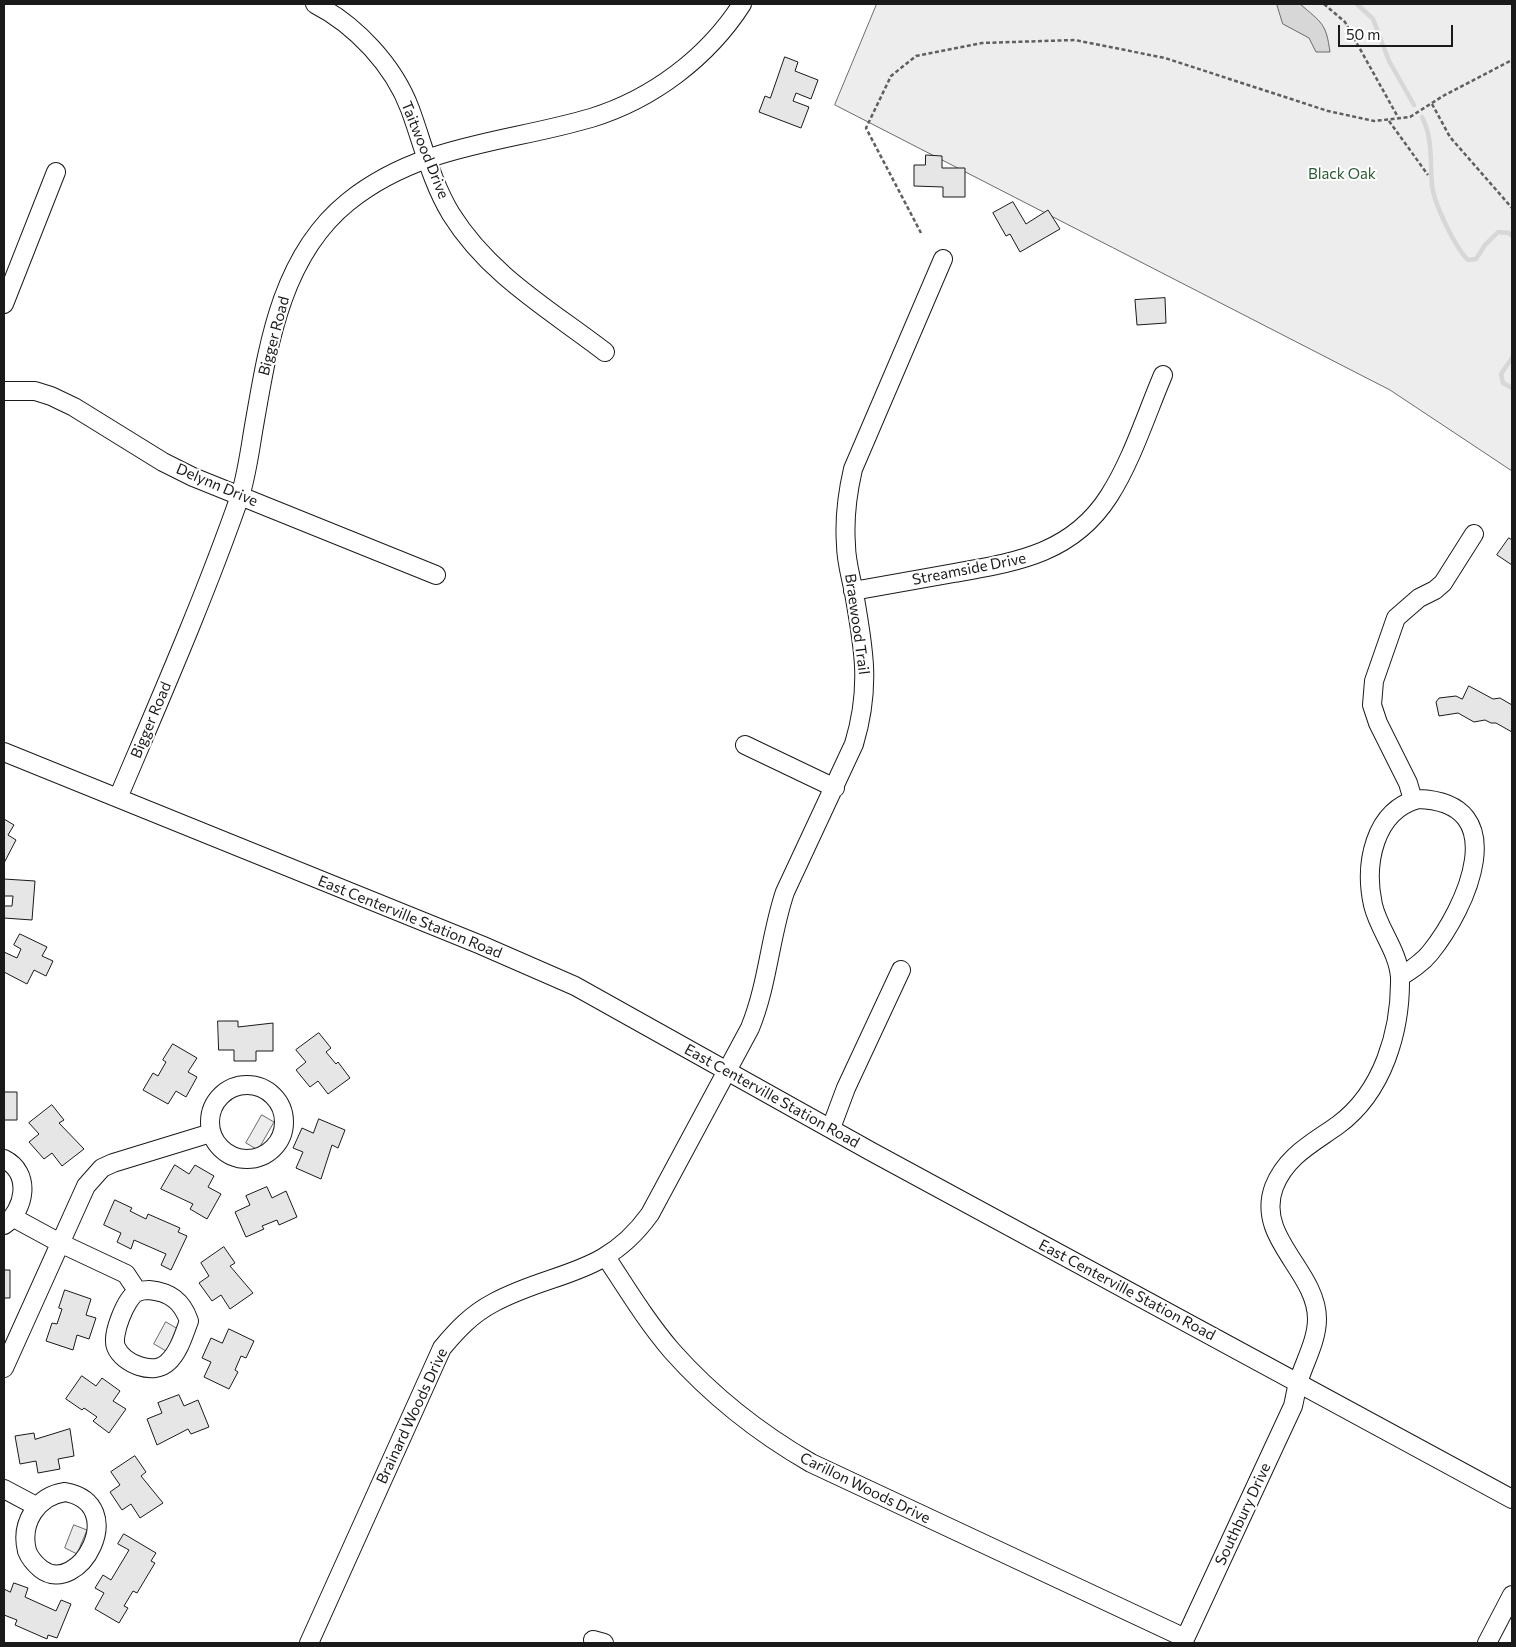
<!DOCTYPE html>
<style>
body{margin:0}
#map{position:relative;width:1516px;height:1647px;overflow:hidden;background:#fff;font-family:Commissioner,sans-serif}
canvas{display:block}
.frame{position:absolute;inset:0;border:5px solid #1a1a1a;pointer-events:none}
.scale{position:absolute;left:1338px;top:25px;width:115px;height:22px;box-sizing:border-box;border:2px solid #1a1a1a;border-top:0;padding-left:6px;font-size:15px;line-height:18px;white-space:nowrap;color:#1a1a1a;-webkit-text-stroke:4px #fff;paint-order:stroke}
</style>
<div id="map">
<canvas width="1516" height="1647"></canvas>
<div class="frame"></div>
<div class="scale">50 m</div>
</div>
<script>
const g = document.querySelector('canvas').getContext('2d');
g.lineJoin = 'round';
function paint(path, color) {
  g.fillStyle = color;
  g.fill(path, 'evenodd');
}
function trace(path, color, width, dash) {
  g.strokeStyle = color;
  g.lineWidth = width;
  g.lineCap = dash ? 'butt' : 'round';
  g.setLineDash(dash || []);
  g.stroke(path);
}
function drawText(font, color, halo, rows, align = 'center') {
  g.font = font + ' Commissioner,sans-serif';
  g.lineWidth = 4;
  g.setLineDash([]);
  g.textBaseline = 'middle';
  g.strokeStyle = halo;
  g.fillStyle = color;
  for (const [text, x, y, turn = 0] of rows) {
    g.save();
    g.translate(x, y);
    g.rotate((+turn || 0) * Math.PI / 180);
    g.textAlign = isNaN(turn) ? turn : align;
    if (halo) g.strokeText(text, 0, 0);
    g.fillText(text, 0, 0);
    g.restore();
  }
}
const built = new Path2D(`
 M877 4H1512V471L1390 390 835 105Z
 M262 1115 274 1122 258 1150 246 1143Z
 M166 1322 178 1329 166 1351 154 1344Z
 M74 1525 87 1530 77 1554 65 1548Z`);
const water = new Path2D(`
 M1277 4H1300C1322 23 1326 23 1330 52H1316L1309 38 1283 24Z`);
const stream = new Path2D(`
 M1357 4 1373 19 1389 61 1414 105
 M1422 117C1433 138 1430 162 1432 185 1434 204 1455 247 1468 260L1476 259 1485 245 1498 232 1509 233 1512 236
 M1512 358 1501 374 1503 383 1512 388`);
const building = new Path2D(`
 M785 57 798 62 795 71 818 80 811 99 796 93 793 101 809 107 801 128 759 112 765 96 770 98Z
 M926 155 942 156V168H965V197H943V187L914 186V165H925Z
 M1013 202 1026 224 1048 210 1060 229 1020 252 1010 234 1006 236 993 213Z
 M1165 298 1166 323 1137 325 1135 300Z
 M1509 538 1512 540V565L1497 555Z
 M1469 686 1493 699 1500 698 1512 705V732L1496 723H1491L1485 720 1474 722 1458 713 1439 716 1436 702 1439 698 1456 696 1462 699Z
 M4 819 14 825 8 835 16 840 4 863Z
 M4 879 35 881 32 920 4 918V906H12L13 896H4Z
 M20 934 47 947 42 956 53 961 46 976 34 970 27 984 4 972V952L17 958 21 949 14 945Z
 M218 1021H238V1027L273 1023V1051H256V1061H234V1050H219Z
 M319 1033 331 1048 326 1052 336 1064 338 1062 350 1078 328 1094 318 1081 310 1087 296 1070 306 1062 296 1050Z
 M173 1044 197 1058 188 1072 197 1077 186 1097 176 1091 168 1104 143 1090 153 1073 158 1076 166 1062 163 1060Z
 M4 1092H17V1120H4Z
 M52 1105 64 1120 59 1123 84 1149 62 1166 52 1153 44 1159 29 1142 39 1134 29 1123Z
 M319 1119 345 1130 338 1148 332 1145 321 1179 296 1168 303 1152 293 1148 302 1128 313 1133Z
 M175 1165 189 1174 195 1165 214 1176 208 1187 221 1194 207 1219 190 1209 193 1204 161 1189Z
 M267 1187 272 1198 286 1191 297 1217 279 1225 277 1220 262 1226 264 1229 246 1237 235 1212 250 1205 246 1196Z
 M115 1200 132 1208 130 1211 146 1219 148 1214 180 1228 178 1232 187 1236 171 1270 161 1265 166 1254 134 1240 131 1249 117 1242 121 1233 104 1225Z
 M224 1247 235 1263 230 1266 253 1293 230 1309 221 1295 212 1301 199 1283 209 1276 201 1263Z
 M4 1270H10V1298H4Z
 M65 1290 91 1299 86 1315 96 1318 89 1339 77 1335 73 1350 46 1341 52 1323 57 1324 62 1309 59 1308Z
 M229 1329 254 1341 246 1358 241 1356 235 1370 238 1372 229 1389 204 1377 211 1362 202 1358 211 1338 222 1343Z
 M82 1376 96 1386 102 1378 120 1391 113 1401 126 1409 109 1433 93 1421 97 1417 84 1408 82 1410 66 1399Z
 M179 1395 184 1406 198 1400 209 1427 191 1434 188 1429 157 1445 147 1419 162 1413 158 1403Z
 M70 1429 74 1456 58 1459 60 1469 38 1473 36 1461 20 1464 15 1436 34 1433 35 1439Z
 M135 1456 146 1472 141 1476 163 1503 140 1518 131 1504 122 1510 110 1492 120 1485 111 1472Z
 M124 1534 156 1553 151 1561 155 1563 137 1593 133 1591 124 1606 128 1608 119 1623 95 1609 104 1593 95 1588 103 1575 111 1580 129 1550 118 1544Z
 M14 1583 28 1588 25 1597 56 1611 61 1600 71 1604 57 1638 48 1635 47 1639 15 1625 17 1620 4 1615V1589L10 1592Z`);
const path = new Path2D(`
 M1324 4 1345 22 1399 119
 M1432 104 1450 137 1512 208
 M1389 121 1428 175
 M921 233 866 128 891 76 916 56 982 43 1075 40 1165 58 1328 111 1374 121 1410 117 1443 96 1512 60`);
const minor = new Path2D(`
 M315 4C356 25 394 66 410 109 423 144 431 181 451 214 489 275 549 309 605 352
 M4 304 56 172
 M4 391H35L51 396 74 407 163 462 193 477 436 575
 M853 591C887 585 921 579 954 573 1016 562 1072 554 1109 496 1132 460 1146 415 1163 375
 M745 745 835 788
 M4 752 481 945 575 986 872 1152 1512 1499
 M118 798C160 699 204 599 240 496 247 474 250 449 254 426 268 346 281 256 348 202 420 144 506 143 591 118 653 99 708 57 742 4
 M1418 799C1515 802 1466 909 1430 953 1422 963 1411 970 1400 977 1398 951 1379 930 1373 905 1364 864 1374 811 1418 799Z
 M1413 800 1408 783 1378 723 1372 705 1374 681 1396 618 1419 598 1435 590 1443 583 1474 534
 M210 1122a37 37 0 1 1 74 0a37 37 0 1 1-74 0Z
 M831 1128 846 1088 901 970
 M4 1159C32 1173 25 1210 4 1225
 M14 1218 60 1243 126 1274 138 1292
 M606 1257C627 1289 647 1322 672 1351 712 1396 759 1433 811 1463L1185 1638
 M149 1290C170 1292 182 1301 189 1321 184 1334 179 1352 168 1362 154 1376 123 1364 116 1347 111 1335 126 1298 137 1292 140 1291 145 1290 149 1290Z
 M4 1368 86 1186 102 1168 113 1163 211 1133
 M4 1489 36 1506
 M65 1492C131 1504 79 1598 41 1569 35 1564 30 1559 27 1551 20 1523 37 1496 65 1492Z
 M593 1640 604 1643
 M309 1643 442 1348C457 1330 472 1314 493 1303 554 1270 604 1278 650 1214L750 1028C768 984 770 936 785 892L854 744C871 688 864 649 854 593 851 577 846 561 846 545 844 518 847 495 853 469L943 259
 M1183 1643 1293 1406C1295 1398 1296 1389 1299 1380 1305 1361 1317 1340 1317 1319 1317 1271 1255 1238 1274 1187 1286 1156 1313 1143 1338 1125 1383 1092 1401 1031 1400 977
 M1487 1643 1512 1595`);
const streetNames = [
 ["Taitwood Drive",425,150,68],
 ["Bigger Road",274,336,-75],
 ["Delynn Drive",217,485,23],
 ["Streamside Drive",969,569,-11],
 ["Braewood Trail",857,624,82],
 ["Bigger Road",151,720,-67],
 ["East Centerville Station Road",410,917,22],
 ["East Centerville Station Road",772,1096,29],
 ["East Centerville Station Road",1127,1290,28],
 ["Brainard Woods Drive",412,1416,-65],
 ["Carillon Woods Drive",865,1488,26],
 ["Southbury Drive",1243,1514,-65]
];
const parkNames = [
 ["Black Oak",1342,174]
];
paint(built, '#ededed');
trace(built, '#6a6a6a', 1);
paint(water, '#d7d7d7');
trace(water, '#6a6a6a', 1);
trace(stream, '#d7d7d7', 4.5);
paint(building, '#e6e6e6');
trace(building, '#1a1a1a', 1);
trace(minor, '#1a1a1a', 20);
trace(path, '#5f5f5f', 2.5, [4, 2.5]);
trace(minor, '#fff', 18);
drawText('15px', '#1a1a1a', '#fff', streetNames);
drawText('15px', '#2b5a34', '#fff', parkNames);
</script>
